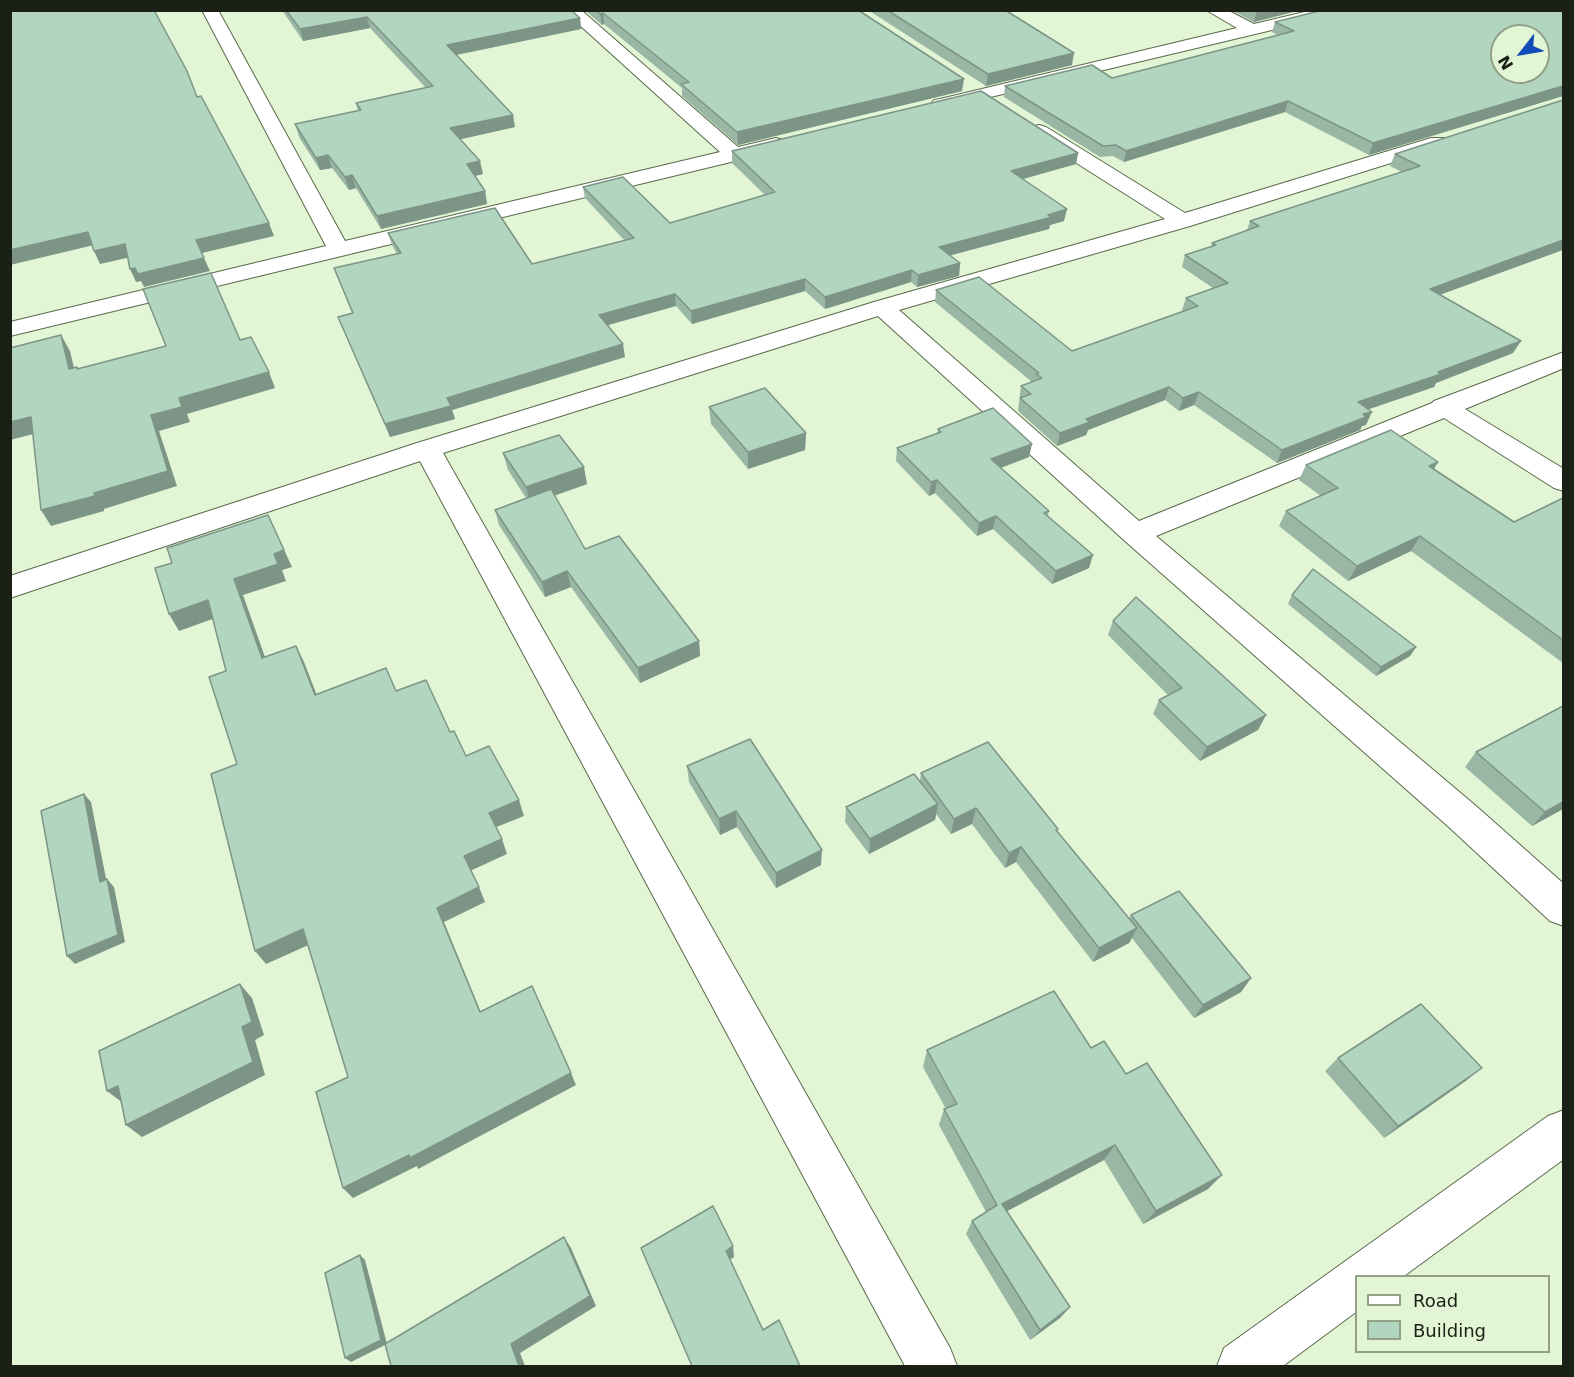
<!DOCTYPE html>
<style>
body{margin:0}
#map{position:relative;width:1574px;height:1377px;overflow:hidden;background:#e2f5d4;font-family:"DejaVu Sans",sans-serif}
canvas{display:block}
.frame{position:absolute;inset:0;border:12px solid #1a2015;pointer-events:none}
.legend{position:absolute;left:1355px;top:1275px;width:195px;height:78px;box-sizing:border-box;background:#e2f5d4;border:2px solid #92a088;margin:0;padding:8px 10px;list-style:none;font-size:18px;color:#1a2015}
.legend li{display:flex;align-items:center;gap:12px;height:30px}
.legend b{width:30px;border:2px solid #92a088}
.north{position:absolute;left:1490px;top:24px;width:60px;height:60px;box-sizing:border-box;background:#e2f5d4;border:2px solid #92a088;border-radius:50%;rotate:239deg;font-size:16px;font-weight:700;line-height:24px;text-align:center;color:#1a2015}
.north::after{content:'';display:block;margin:auto;width:21px;height:27px;background:#104cb8;clip-path:polygon(50% 0,100% 100%,50% 72%,0 100%)}
</style>
<div id="map">
<canvas width="1574" height="1377"></canvas>
<div class="frame"></div>
<ul class="legend">
<li><b style="height:8px;background:#fff"></b>Road</li>
<li><b style="height:16px;background:#b2d5bf"></b>Building</li>
</ul>
<div class="north">N</div>
</div>
<script>
const g = document.querySelector('canvas').getContext('2d');
g.lineJoin = 'round';
function trace(path, color, width, dash) {
  g.strokeStyle = color;
  g.lineWidth = width;
  g.lineCap = dash ? 'butt' : 'round';
  g.setLineDash(dash || []);
  g.stroke(path);
}
function paint(path, color) {
  g.fillStyle = color;
  g.fill(path, 'evenodd');
}
const minor = new Path2D(`
 M202 10H218L345 241 720 152 563 10H581L738 147 776 138 783 140 786 144 783 148 735 161 10 336V322L326 246Z
 M1206 10H1227L1254 24 1313 10H1343L1335 15 940 109 934 108 931 104 934 100 940 99 1237 28Z
 M1039 125 1046 127 1185 213 1431 138H1445L1448 142 1445 146 1190 226 899 310 1139 521 1432 403 1434 401 1564 352V368L1465 409 1564 469V491L1554 488 1444 418 1156 536 1476 806 1564 884V926L1550 921 1450 828 1125 541 878 316 443 453 950 1348 957 1366H905L420 461 10 598V576L417 443 874 302 1165 219 1032 135 1030 131 1032 127Z
 M1564 1110V1159L1404 1276H1356V1312L1283 1366H1217L1224 1348 1548 1116Z`);
const wall = new Path2D(`
 M282 10H571L580 18 581 29 457 55 515 127 460 139 483 174 475 176 485 191 487 204 381 229 356 188 349 190 332 168 320 170 299 137 295 124 358 111 356 103 426 88 370 28 303 41Z
 M585 10H858L962 91 738 145 682 96V88L604 24 602 25Z
 M868 10H1005L1072 65 986 86Z
 M1231 10H1301L1254 22Z
 M1563 10V96L1369 155 1285 112 1124 162 1113 156 1100 157 1004 97 1005 86 1112 78 1277 35 1272 32 1275 22Z
 M1563 100 1441 295 1513 353 1436 383 1434 387 1368 409 1366 425 1362 426 1360 430 1277 463 1194 405 1179 411 1165 400 1088 430 1086 435 1057 446 1018 411 1021 386 1032 382 935 302 936 290 1072 351 1183 311 1182 310 1186 298 1213 288 1182 267 1185 255 1211 247 1212 243 1247 230 1250 221 1402 172 1390 166 1395 154Z
 M732 151 1078 153 1076 164 1022 179 1064 221 1050 225 1049 229 950 255 960 263 959 276 917 287 911 282 825 309 805 291 692 324 676 306 608 325 625 357 452 410 455 419 390 437 343 329 338 317 352 313 334 268 397 254 392 245 388 233 532 264 625 241 585 198 583 187 670 223 765 195 732 163Z
 M709 407 806 433 805 450 748 469 711 424Z
 M938 429 1029 457 1001 468 1049 511 1048 516 1089 568 1052 584 993 529 977 536 935 493 929 496 896 461 897 448 937 434Z
 M503 453 587 484 554 496 585 549 699 641 700 656 640 683 571 587 545 597 499 525 495 510 526 498 508 470Z
 M1438 462 1433 470 1514 522 1563 498V663L1411 551 1348 581 1279 526 1286 511 1321 496 1299 480 1306 465Z
 M1292 595 1416 647 1410 656 1376 676 1288 604Z
 M1113 621 1266 715 1258 730 1200 761 1153 714 1159 700 1168 695 1108 635Z
 M1563 706V809L1532 826 1465 767 1476 752Z
 M687 766 821 865 776 888 737 827 720 835 689 782Z
 M921 773 1057 831 1129 919 1131 915 1251 978 1241 992 1194 1018 1132 938 1129 943 1093 962 1016 862 1005 868 972 824 951 834 936 814 935 820 869 854 845 822 846 807 920 781Z
 M1091 1048 1126 1074 1208 1189 1143 1224 1104 1160 1007 1211 1070 1307 1060 1318 1030 1340 966 1234 972 1221 986 1212 939 1125 944 1109H946L923 1067 927 1050Z
 M1338 1058 1467 1080 1384 1138 1325 1071Z`);
const shadedWall = new Path2D(`
 M1260 10H1301L1254 22 1257 11Z
 M603 13 604 24 602 25 600 14Z
 M367 17 370 28 303 41 300 29Z
 M580 18 581 29 450 56 447 45Z
 M1074 53 1072 65 986 86 988 74Z
 M964 79 962 91 738 145 737 132Z
 M1563 86V96L1369 155 1373 143Z
 M1288 101 1285 112 1124 162 1126 151Z
 M513 115 515 127 453 141 450 128Z
 M1078 153 1076 164 1009 183 1011 171Z
 M328 155 332 168 320 170 316 158Z
 M480 161 483 174 470 177 467 164Z
 M352 175 356 188 349 190 345 177Z
 M485 191 487 204 381 229 377 216Z
 M1067 209 1064 221 1050 225 1049 229 937 259 939 247Z
 M269 223 274 236 202 253 196 240Z
 M88 232 94 245 10 265V250Z
 M1563 240V250L1423 301 1430 289Z
 M125 244 131 257 100 264 94 251Z
 M204 258 210 271 144 287 141 281 136 282 130 269Z
 M960 263 959 276 917 287 918 275Z
 M912 270 911 282 825 309V297Z
 M805 279V291L692 324 691 311Z
 M675 294 676 306 601 327 599 315Z
 M61 335 70 351 78 385 69 369Z
 M1521 341 1513 353 1436 383 1434 387 1352 415 1358 402Z
 M623 344 625 357 452 410 455 419 390 437 385 424 447 398Z
 M269 372 275 388 187 414 190 422 159 431 177 486 104 509V511L51 526 41 510 94 493 151 415 179 398Z
 M1169 387 1165 400 1088 430 1086 435 1057 446 1060 433 1086 419Z
 M1199 392 1194 405 1179 411 1183 398Z
 M1372 412 1366 425 1362 426 1360 430 1277 463 1282 450 1363 414Z
 M31 417 41 432 10 440V422Z
 M806 433 805 450 748 469V452Z
 M1032 444 1029 457 989 472 991 459Z
 M1438 462 1429 477V466Z
 M584 467 587 484 530 504 526 487Z
 M937 480 935 493 929 496 931 482Z
 M268 515 292 567 282 570 286 581 243 595 271 674 262 658 234 579 274 554Z
 M996 516 993 529 977 536 979 523Z
 M1420 536 1411 551 1348 581 1357 566Z
 M1093 555 1089 568 1052 584 1056 571Z
 M567 571 571 587 545 597 542 582Z
 M208 600 218 617 179 631 169 614Z
 M699 641 700 656 640 683 638 668Z
 M296 646 304 662 323 711 315 695Z
 M1416 647 1410 656 1376 676 1381 667Z
 M1266 715 1258 730 1200 761 1207 747Z
 M84 794 91 802 108 889 100 882Z
 M519 800 524 816 494 828 489 813Z
 M1563 802V809L1532 826 1545 812Z
 M938 804 935 820 869 854 870 839Z
 M976 808 972 824 951 834 954 819Z
 M736 811 737 827 720 835 719 819Z
 M502 839 507 854 470 871 464 856Z
 M1021 847 1016 862 1005 868 1009 853Z
 M822 850 821 865 776 888V873Z
 M107 879 114 887 125 942 75 964 67 956Z
 M479 887 485 902 444 922 486 1025 480 1012 437 908Z
 M1137 928 1129 943 1093 962 1099 948Z
 M303 929 313 943 266 964 255 951Z
 M1251 978 1241 992 1194 1018 1203 1005Z
 M240 984 252 998 264 1035 255 1040 265 1075 142 1137 126 1125 242 1027Z
 M1482 1068 1467 1080 1384 1138 1398 1126Z
 M571 1073 576 1085 418 1169 417 1166 353 1198 343 1188Z
 M118 1086 123 1103 107 1091Z
 M1115 1145 1104 1160 994 1218 1002 1204Z
 M1222 1175 1208 1189 1143 1224 1156 1211Z
 M564 1237 571 1248 596 1306 520 1353 525 1366H519L511 1344Z
 M733 1246 734 1257 727 1262 726 1251Z
 M360 1255 365 1260 387 1344 351 1362 345 1358Z
 M1070 1307 1060 1318 1030 1340 1040 1330Z`);
const building = new Path2D(`
 M10 10H154L187 71 197 97 201 96 269 223 196 240 204 258 138 274 135 268 130 269 125 244 94 251 88 232 10 250Z
 M286 10H571L580 18 447 45 513 115 450 128 480 161 467 164 485 191 377 216 352 175 345 177 328 155 316 158 295 124 361 110 356 103 433 86 367 17 300 29Z
 M597 10H858L964 79 737 132 681 84 689 82 603 13 600 14Z
 M887 10H1005L1074 53 988 74Z
 M1323 10H1563V86L1373 143 1288 101 1126 151 1116 145 1103 146 1005 86 1092 65 1112 78 1294 31 1275 22ZM1502 36H1538V72H1502Z
 M981 91 1078 153 1011 171 1067 209 1048 215 1052 217 939 247 960 263 918 275 912 270 825 297 805 279 691 311 675 294 599 315 623 344 447 398 451 406 385 424 338 317 353 313 334 268 401 253 388 233 495 208 532 264 634 238 583 187 623 177 670 223 775 192 732 151Z
 M1563 100V240L1430 289 1521 341 1438 372 1441 374 1358 402 1372 412 1363 414 1366 417 1282 450 1199 392 1183 398 1169 387 1086 419 1090 422 1060 433 1020 398 1031 394 1021 386 1042 378 1036 374 1039 373 936 290 979 277 1072 351 1198 306 1186 298 1228 283 1185 255 1216 245 1212 243 1259 226 1250 221 1420 166 1395 154Z
 M211 273 240 340 251 337 269 372 179 398 182 407 151 415 168 471 94 493 95 496 41 510 31 417 10 422V348L61 335 69 369 77 367V369L166 346 143 289Z
 M765 388 806 433 748 452 709 407Z
 M993 408 1032 444 991 459 1049 511 1044 513 1093 555 1056 571 996 516 979 523 937 480 931 482 897 448 941 432 938 429Z
 M1391 430 1438 462 1429 466 1514 522 1563 498V640L1420 536 1357 566 1286 511 1338 488 1306 465Z
 M559 435 584 467 526 487 503 453Z
 M551 489 585 549 619 536 699 641 638 668 567 571 542 582 495 510Z
 M268 515 284 550 274 554 278 564 234 579 262 658 296 646 315 695 386 668 396 691 426 680 450 732 454 731 466 756 489 746 519 800 489 813 502 839 464 856 479 887 437 908 480 1012 532 986 571 1073 410 1158 409 1155 343 1188 316 1092 348 1077 303 929 255 951 211 774 237 764 209 677 226 671 208 600 169 614 155 568 172 563 167 548Z
 M1313 569 1416 647 1381 667 1292 595Z
 M1136 597 1266 715 1207 747 1159 700 1182 688 1113 621Z
 M1563 706V802L1545 812 1476 752Z
 M750 739 822 850 776 873 736 811 719 819 687 766Z
 M988 742 1058 829 1056 830 1137 928 1099 948 1021 847 1009 853 976 808 954 819 921 773Z
 M914 774 938 804 870 839 846 807Z
 M84 794 100 882 107 879 118 935 67 956 41 811Z
 M1179 891 1251 978 1203 1005 1131 915Z
 M240 984 252 1022 242 1027 253 1062 126 1125 118 1086 107 1091 99 1051Z
 M1054 991 1091 1048 1104 1041 1126 1074 1147 1063 1222 1175 1156 1211 1115 1145 1002 1204 1070 1307 1040 1330 972 1221 997 1205 944 1109 957 1104 927 1050Z
 M1421 1004 1482 1068 1398 1126 1338 1058Z
 M713 1206 733 1246 726 1251 763 1330 779 1320 800 1366H692L641 1248Z
 M564 1237 590 1296 511 1344 519 1366H391L385 1344Z
 M360 1255 381 1340 345 1358 325 1273Z`);
trace(minor, '#5a6a4d', 2);
paint(minor, '#fff');
paint(wall, '#99b7a4');
paint(shadedWall, '#7d9586');
paint(building, '#b2d5bf');
trace(building, '#7d9586', 1.5);
</script>
